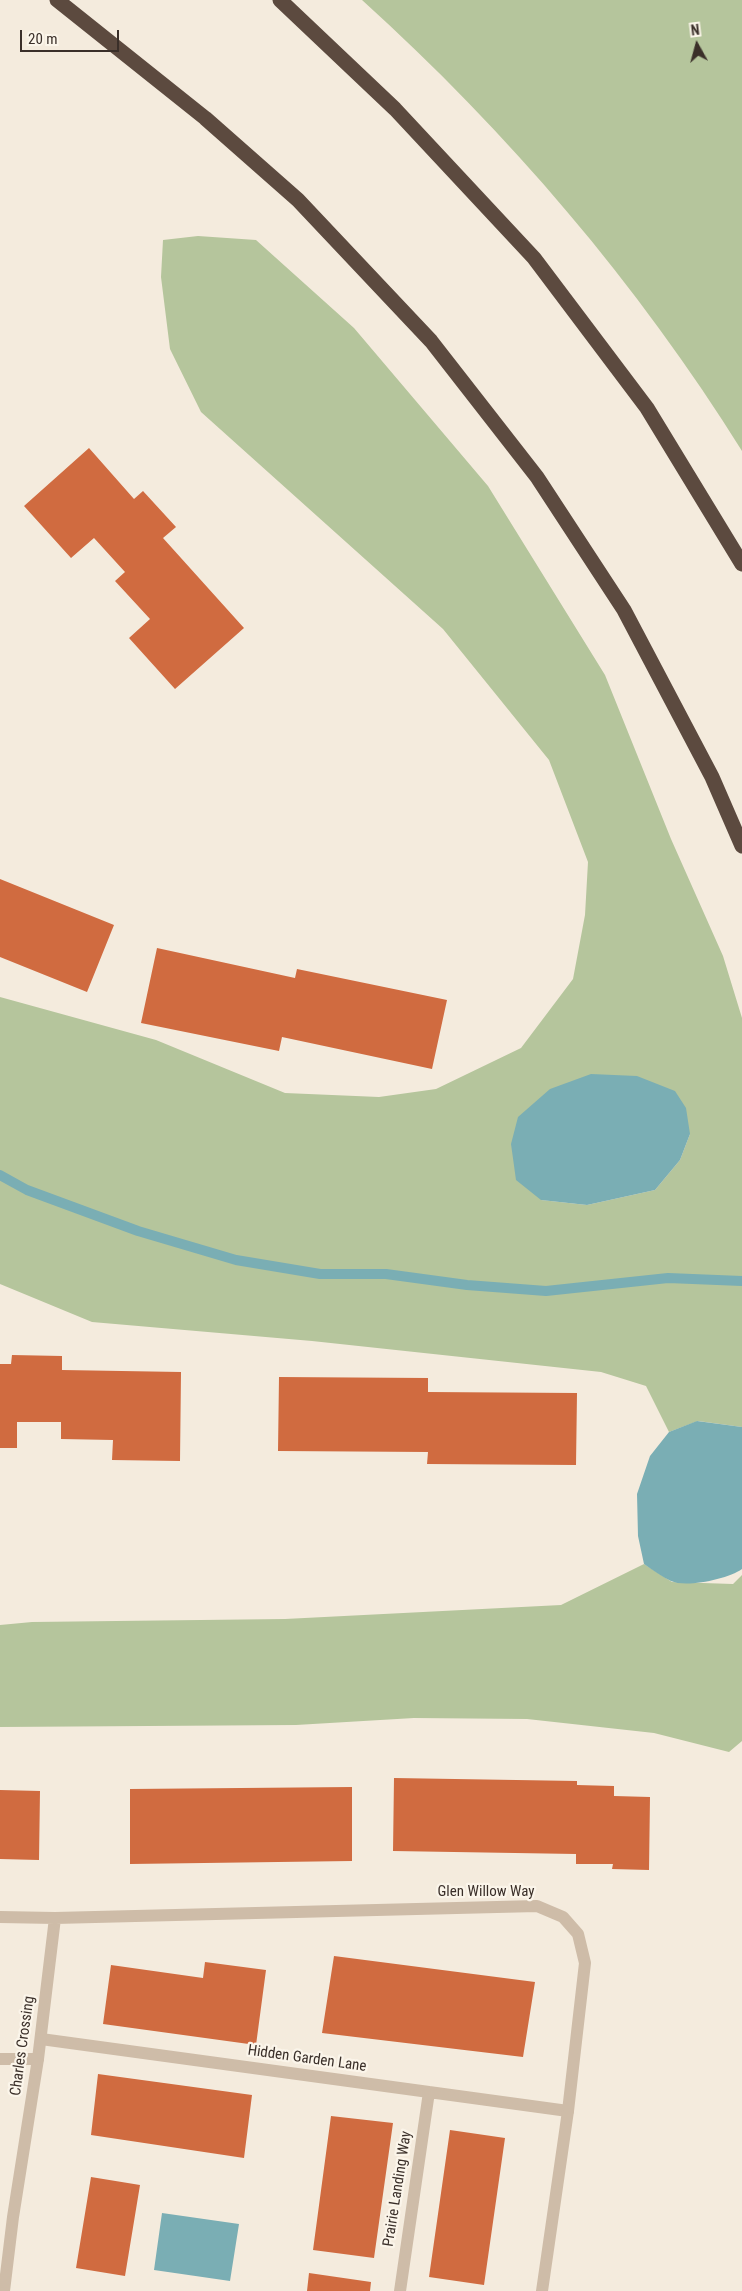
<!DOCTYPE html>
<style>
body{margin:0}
#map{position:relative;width:742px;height:2291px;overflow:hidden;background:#f4ebdd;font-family:"Roboto Condensed",sans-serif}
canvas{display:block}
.north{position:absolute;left:672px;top:20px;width:50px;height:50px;-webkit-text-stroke:4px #fbf5ea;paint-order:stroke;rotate:353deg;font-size:14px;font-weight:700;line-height:20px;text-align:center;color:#3a2f29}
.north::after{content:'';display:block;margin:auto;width:18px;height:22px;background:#3a2f29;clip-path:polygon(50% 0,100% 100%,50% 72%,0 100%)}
.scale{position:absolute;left:20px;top:30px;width:99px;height:22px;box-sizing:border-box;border:2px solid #3a2f29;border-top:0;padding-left:6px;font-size:15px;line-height:18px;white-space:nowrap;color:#3a2f29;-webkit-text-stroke:4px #fbf5ea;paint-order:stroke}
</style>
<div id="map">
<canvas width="742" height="2291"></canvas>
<div class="north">N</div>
<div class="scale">20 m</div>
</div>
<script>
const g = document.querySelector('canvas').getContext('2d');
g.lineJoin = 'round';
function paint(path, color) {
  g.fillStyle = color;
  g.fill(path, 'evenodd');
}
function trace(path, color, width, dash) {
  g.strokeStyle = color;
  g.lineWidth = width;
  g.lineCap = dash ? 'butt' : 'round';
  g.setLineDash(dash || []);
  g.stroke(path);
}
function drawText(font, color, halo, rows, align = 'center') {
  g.font = font + ' "Roboto Condensed",sans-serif';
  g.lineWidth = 4.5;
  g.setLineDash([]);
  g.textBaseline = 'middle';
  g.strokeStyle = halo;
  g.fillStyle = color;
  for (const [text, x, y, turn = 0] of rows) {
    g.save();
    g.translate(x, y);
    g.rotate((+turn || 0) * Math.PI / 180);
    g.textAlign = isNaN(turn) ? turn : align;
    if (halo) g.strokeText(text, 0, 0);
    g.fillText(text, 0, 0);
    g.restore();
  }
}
const green = new Path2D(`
 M362 0H742V451C638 284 508 132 362 0Z
 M198 236 256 240 354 328 488 486 605 675 671 839 723 956 742 1018V1427L698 1421 669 1432 646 1386 601 1372 312 1341 92 1322 0 1284V997L156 1040 285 1093 379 1097 436 1089 521 1048 573 979 585 915 588 862 549 760 443 629 201 412 170 349 161 277 163 240ZM690 1134 680 1160 655 1190 587 1205 541 1200Z
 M644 1564 672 1582 733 1584 742 1575V1741L729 1752 654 1733 527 1719 414 1718 296 1725 0 1727V1625L32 1622 285 1619 561 1605Z`);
const water = new Path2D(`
 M591 1074 637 1076 675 1091 686 1108 690 1134 680 1160 655 1190 587 1205 541 1200 516 1180 511 1144 518 1117 550 1089Z
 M697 1421 742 1427V1569C728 1579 686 1588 671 1581 662 1577 653 1570 644 1564L638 1536 637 1494 650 1456 669 1432Z
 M162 2213 239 2224 230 2281 154 2270Z`);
const stream = new Path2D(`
 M0 1175 27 1190 138 1231 236 1260 320 1274H386L467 1285 546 1291 668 1278 742 1281`);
const building = new Path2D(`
 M89 448 134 499 143 491 176 527 163 538 244 628 175 689 129 638 150 619 115 581 125 572 94 538 71 558 24 506Z
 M0 879 114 925 87 992 0 957Z
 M157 948 295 978 297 969 447 1000 432 1069 282 1037 279 1051 141 1023Z
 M12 1355 62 1356V1370L181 1372 180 1461 112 1460 113 1440 61 1439V1422H17V1448H0V1364H11Z
 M279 1377 428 1378V1392L577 1393 576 1465 427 1464 428 1452 278 1451Z
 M394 1778 577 1781V1785L614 1786V1796L650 1797 649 1870 612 1869 613 1864H576V1854L393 1851Z
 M352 1787V1861L130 1864V1789Z
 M0 1790 40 1791 39 1860 0 1859Z
 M334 1956 535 1982 523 2057 322 2033Z
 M205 1962 266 1970 256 2045 103 2024 111 1965 203 1978Z
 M98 2074 252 2095 244 2158 91 2135Z
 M331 2116 393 2123 374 2258 313 2250Z
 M450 2130 505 2138 484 2285 429 2277Z
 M91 2177 140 2185 125 2276 76 2268Z
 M309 2273 371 2282 370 2291H307Z`);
const lane = new Path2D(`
 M41 2039 568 2111
 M0 2059H38
 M400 2291 429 2092`);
const street = new Path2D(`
 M0 1917 55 1918 38 2059 13 2217 4 2291
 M55 1918 537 1906 563 1917 578 1934 585 1963 568 2111 542 2291`);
const highway = new Path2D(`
 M57 0 205 118 298 200 431 341 537 477 624 610 712 777 742 846
 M280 0 395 109 534 258 647 408 742 564`);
const streetNames = [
 ["Glen Willow Way",486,1892],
 ["Charles Crossing",23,2046,-82],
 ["Hidden Garden Lane",307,2059,8],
 ["Prairie Landing Way",398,2189,-81]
];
paint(green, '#b5c59c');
paint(water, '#7aaeb4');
trace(stream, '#7aaeb4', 10);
paint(building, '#d06b40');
trace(lane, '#cebca8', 12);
trace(street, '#cebca8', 12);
trace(highway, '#5c4a3f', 15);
drawText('15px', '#3a2f29', '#fbf5ea', streetNames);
</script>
